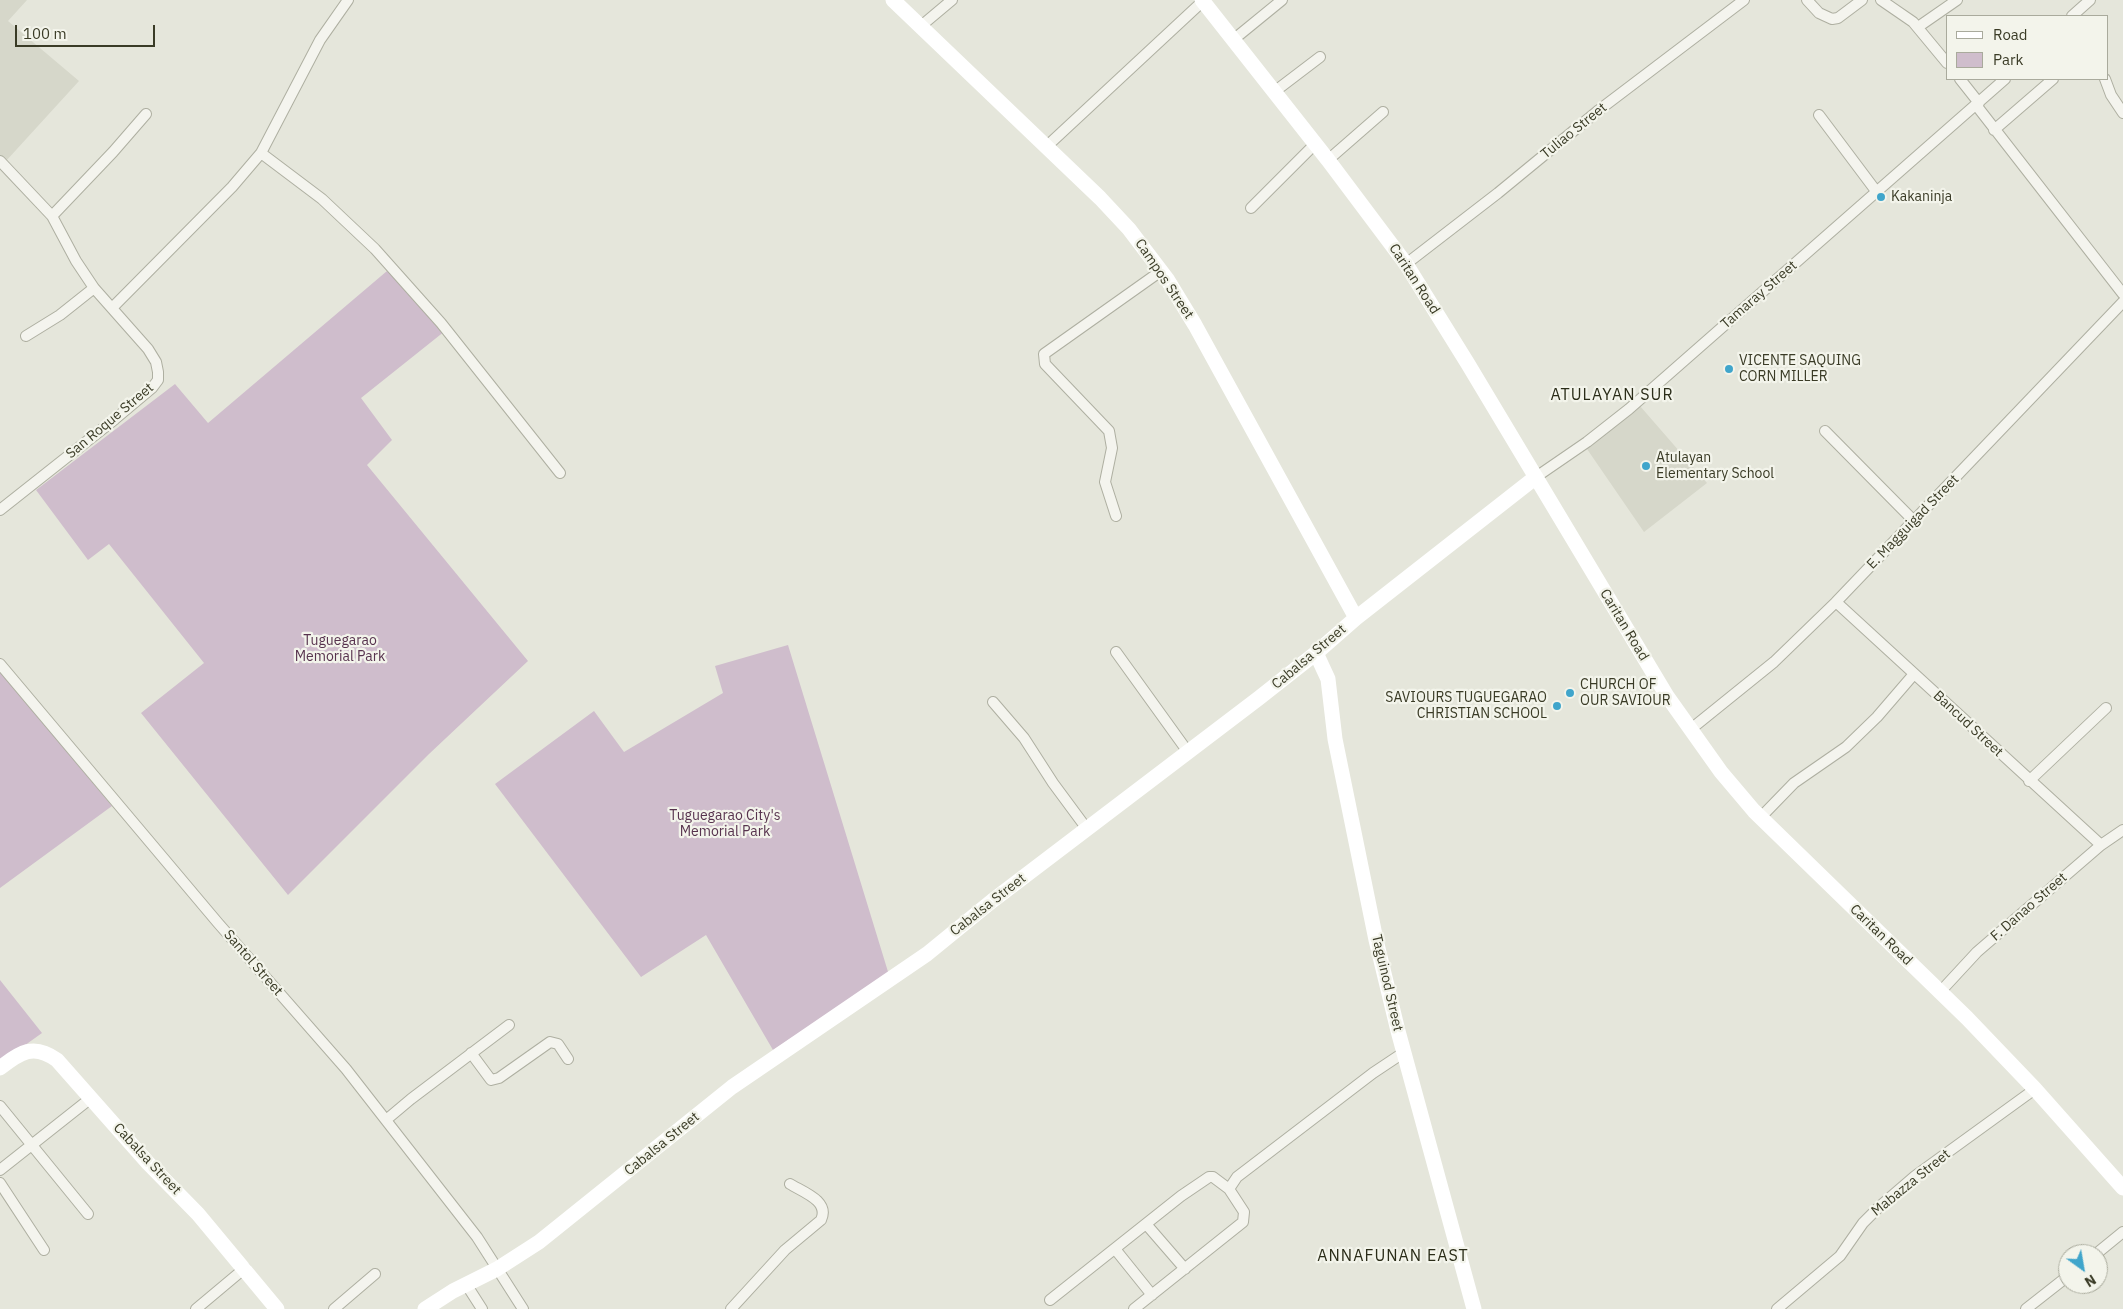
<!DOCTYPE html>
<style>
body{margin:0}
#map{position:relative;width:2123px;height:1309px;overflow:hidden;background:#e5e6db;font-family:"IBM Plex Sans",sans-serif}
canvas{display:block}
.legend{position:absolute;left:1946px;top:15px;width:162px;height:65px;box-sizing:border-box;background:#f3f4eb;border:1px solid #a9aa9c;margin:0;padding:6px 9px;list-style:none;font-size:15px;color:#3a3b26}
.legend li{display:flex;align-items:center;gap:10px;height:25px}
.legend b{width:25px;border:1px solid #a9aa9c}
.north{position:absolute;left:2058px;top:1244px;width:50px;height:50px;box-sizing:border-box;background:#f3f4eb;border:1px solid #a9aa9c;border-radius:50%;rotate:148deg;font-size:14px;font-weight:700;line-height:20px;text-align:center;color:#3a3b26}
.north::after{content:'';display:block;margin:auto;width:18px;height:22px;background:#40a5cb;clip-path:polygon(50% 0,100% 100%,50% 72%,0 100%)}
.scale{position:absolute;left:15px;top:25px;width:140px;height:22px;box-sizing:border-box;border:2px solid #3a3b26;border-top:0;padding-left:6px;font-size:15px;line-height:18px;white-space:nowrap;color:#3a3b26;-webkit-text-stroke:4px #f3f4eb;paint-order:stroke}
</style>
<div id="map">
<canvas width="2123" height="1309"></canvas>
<ul class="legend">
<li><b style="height:6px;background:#fff"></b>Road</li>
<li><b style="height:14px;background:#cfbdcc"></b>Park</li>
</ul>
<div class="north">N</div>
<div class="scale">100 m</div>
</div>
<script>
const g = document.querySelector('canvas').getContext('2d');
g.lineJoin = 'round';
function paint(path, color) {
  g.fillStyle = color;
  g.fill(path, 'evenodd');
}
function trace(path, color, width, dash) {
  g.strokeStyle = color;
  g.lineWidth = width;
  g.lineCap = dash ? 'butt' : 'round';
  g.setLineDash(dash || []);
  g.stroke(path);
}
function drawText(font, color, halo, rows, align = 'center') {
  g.font = font + ' "IBM Plex Sans",sans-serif';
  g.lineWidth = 4.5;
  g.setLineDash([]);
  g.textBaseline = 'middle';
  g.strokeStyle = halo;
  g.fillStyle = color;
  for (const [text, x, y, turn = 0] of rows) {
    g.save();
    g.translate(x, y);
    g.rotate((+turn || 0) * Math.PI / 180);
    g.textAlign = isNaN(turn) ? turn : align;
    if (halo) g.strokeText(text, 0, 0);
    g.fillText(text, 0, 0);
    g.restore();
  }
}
const built = new Path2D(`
 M0 0H27L8 21 79 81 6 161 0 155Z
 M1640 406 1707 483 1644 532 1587 449Z`);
const green = new Path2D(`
 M387 271 445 331 361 398 392 440 367 465 528 661 429 754 288 895 141 713 204 663 109 544 88 560 36 490 175 384 208 423Z
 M788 645 889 975 773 1050 706 935 641 977 495 784 594 711 624 752 723 693 715 666Z
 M0 671 112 806 0 888Z
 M0 980 42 1033 0 1063Z`);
const street = new Path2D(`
 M1807 0 1819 13 1832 19 1838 18 1862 0
 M1881 0 1913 22 1947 63
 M2072 16 2090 0
 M921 26 952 0
 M1918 27 1957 0
 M1233 40 1282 0
 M1960 79 1979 103
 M2105 79 2111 95 2123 113
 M1274 92 1320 57
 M1976 105 2123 294
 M1819 115 1876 191
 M1994 130 2053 79
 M1046 147 1203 1
 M261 153 322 199 375 249 441 323 560 473
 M1328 160 1383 112
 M0 161 52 216 76 261 94 288 148 349 156 362 158 372V380L152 388 115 419 0 510
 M1251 208 1315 144
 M52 216 113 152 146 114
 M1406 264 1498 193 1599 110 1744 0
 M112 308 232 187 261 153 320 40 348 0
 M26 336 60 315 94 288
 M1825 431 1914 521
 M1536 477 1587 442 1629 409 2005 79
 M1116 516 1105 482 1112 448 1109 431 1045 364 1044 354 1161 271
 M1836 602 2101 845
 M1116 652 1188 752
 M0 664 218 923 346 1069 477 1237 523 1309
 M993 702 1024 738 1053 783 1087 829
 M1691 729 1774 662 1836 602 2123 302
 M2029 781 2106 708
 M1760 818 1794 783 1846 747 1877 717 1914 674
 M1940 992 1977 952 2101 845 2123 830
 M471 1053 491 1080 499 1078 550 1042 558 1044 568 1059
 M0 1106 88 1214
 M386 1120 411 1099 509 1025
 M0 1170 91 1098
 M0 1183 44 1250
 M1146 1224 1185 1269
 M1115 1249 1152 1295
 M2096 1254 2123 1232
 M466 1284 482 1309
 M1050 1300 1181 1196 1209 1177H1213L1229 1189
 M196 1309 245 1268
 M334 1309 375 1274
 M731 1309 785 1250 821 1220C830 1201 803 1192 790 1184
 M1134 1309 1243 1222 1244 1212 1229 1189 1237 1177 1373 1073 1403 1053
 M1777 1309 1840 1256 1863 1223 1879 1207 1915 1176 2035 1089
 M2026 1309 2068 1276`);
const secondary = new Path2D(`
 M893 0 1100 198 1129 229 1167 279 1195 325 1356 618
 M1202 0 1328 160 1406 264 1468 364 1667 696 1721 772 1754 811 1967 1018 2035 1089 2123 1188
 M1316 653 1328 679 1335 739 1376 940 1398 1031 1474 1309
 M0 1068C20 1052 34 1043 57 1060L148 1163 198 1214 277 1309
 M425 1309 453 1291 497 1269 539 1242 732 1087 927 954 992 901 1259 698 1316 653 1356 618 1536 477`);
const markers = [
 [1881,197,5,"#40a5cb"],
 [1729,369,5,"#40a5cb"],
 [1646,466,5,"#40a5cb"],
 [1570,693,5,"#40a5cb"],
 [1557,706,5,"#40a5cb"]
];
const streetNames = [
 ["Tuliao Street",1574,131,-39],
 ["Campos Street",1164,279,56],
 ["Caritan Road",1414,279,57],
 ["Tamaray Street",1759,295,-41],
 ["San Roque Street",110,421,-40],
 ["E. Magguigad Street",1913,522,-46],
 ["Caritan Road",1624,625,59],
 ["Cabalsa Street",1309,657,-40],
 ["Bancud Street",1968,724,43],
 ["Cabalsa Street",988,905,-38],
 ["F. Danao Street",2029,907,-41],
 ["Caritan Road",1881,935,44],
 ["Santol Street",253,963,49],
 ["Taguinod Street",1387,983,77],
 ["Cabalsa Street",662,1144,-39],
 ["Cabalsa Street",147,1159,47],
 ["Mabazza Street",1911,1183,-39]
];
const poiNames = [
 ["Kakaninja",1891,197],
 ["VICENTE SAQUING",1739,361],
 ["CORN MILLER",1739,377],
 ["Atulayan",1656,458],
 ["Elementary School",1656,474],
 ["CHURCH OF",1580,685],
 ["OUR SAVIOUR",1580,701],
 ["SAVIOURS TUGUEGARAO",1547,698,"right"],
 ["CHRISTIAN SCHOOL",1547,714,"right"]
];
const parkNames = [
 ["Tuguegarao",340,641],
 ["Memorial Park",340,657],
 ["Tuguegarao City's",725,816],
 ["Memorial Park",725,832]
];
const quarterNames = [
 ["ATULAYAN SUR",1612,395],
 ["ANNAFUNAN EAST",1393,1256]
];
paint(built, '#d6d7ca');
paint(green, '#cfbdcc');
trace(street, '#aeafa1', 12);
trace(street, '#f4f4ee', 10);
trace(secondary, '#fff', 15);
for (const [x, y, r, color] of markers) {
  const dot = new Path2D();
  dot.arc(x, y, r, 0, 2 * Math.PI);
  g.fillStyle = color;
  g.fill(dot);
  trace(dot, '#f3f4eb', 2);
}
drawText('14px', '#3a3b26', '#f3f4eb', streetNames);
drawText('14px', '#3a3b26', '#f3f4eb', poiNames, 'left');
drawText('14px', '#57334e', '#f3f4eb', parkNames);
g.letterSpacing = '1px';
drawText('16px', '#2a2c18', '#f3f4eb', quarterNames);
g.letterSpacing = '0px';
</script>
